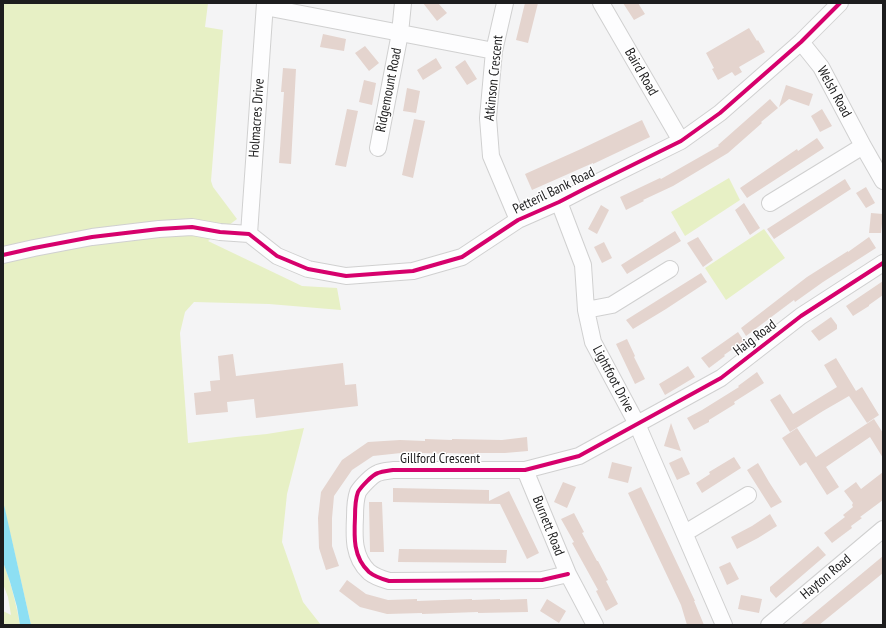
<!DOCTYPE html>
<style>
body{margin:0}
#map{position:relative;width:886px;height:628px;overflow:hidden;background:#f4f4f5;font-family:"PT Sans Narrow",sans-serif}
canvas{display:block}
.frame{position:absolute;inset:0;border:4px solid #1d1d1e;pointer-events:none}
</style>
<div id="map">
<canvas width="886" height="628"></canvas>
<div class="frame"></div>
</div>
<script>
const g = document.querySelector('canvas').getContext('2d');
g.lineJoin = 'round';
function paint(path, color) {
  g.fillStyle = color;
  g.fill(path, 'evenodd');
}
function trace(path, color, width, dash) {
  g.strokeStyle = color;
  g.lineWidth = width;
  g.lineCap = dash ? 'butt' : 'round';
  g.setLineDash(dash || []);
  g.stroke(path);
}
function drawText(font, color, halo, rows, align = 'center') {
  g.font = font + ' "PT Sans Narrow",sans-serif';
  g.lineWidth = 3;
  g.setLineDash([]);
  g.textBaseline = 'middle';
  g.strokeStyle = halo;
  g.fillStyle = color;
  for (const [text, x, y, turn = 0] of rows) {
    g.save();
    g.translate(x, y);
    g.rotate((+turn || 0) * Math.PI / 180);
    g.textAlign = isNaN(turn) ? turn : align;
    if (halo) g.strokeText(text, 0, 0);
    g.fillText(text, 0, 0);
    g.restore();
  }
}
const green = new Path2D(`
 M3 3H208L205 27 223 30 211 181 213 187 237 219 208 241 302 286 337 288 341 310 269 304 194 302 185 312 180 333 188 443 236 437 267 434 304 428 287 494 282 542 303 602 321 625H31L3 502Z
 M729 178 740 200 685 236 671 212Z
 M764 229 785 258 726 300 705 268Z
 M3 562C11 583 16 603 20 625H3V611L11 615 8 597 3 584Z`);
const water = new Path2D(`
 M3 502 5 509 31 625H20L17 607 10 582 3 562Z`);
const building = new Path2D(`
 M423 3H438L447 13 437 21Z
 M525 3H538L528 43 516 40Z
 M623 3H638L645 14 634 20Z
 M749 28 757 41 758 40 765 52 739 67 742 72 735 76 732 72 718 80 712 69 714 68 706 53Z
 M323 34 346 39 344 51 320 47Z
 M365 46 379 63 369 71 355 53Z
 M436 58 442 68 423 80 417 70Z
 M465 60 477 79 467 85 455 67Z
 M283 68 296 69 291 164 279 163 284 92H281Z
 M364 80 376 83 372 105 359 102Z
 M786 85 813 94 809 106 789 99 779 107Z
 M407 88 420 91 416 113 403 111Z
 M770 99 778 108 761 122 762 123 728 153 673 186 643 200 644 201 626 210 620 197 660 178 661 179 719 146 718 145Z
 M347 109 358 111 346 167 335 165Z
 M822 109 832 126 820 132 811 116Z
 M414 119 425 121 413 178 402 175Z
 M642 120 650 137 593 164V163L532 190 525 174 581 149Z
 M817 138 824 148 747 198 740 188 797 149 798 151Z
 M845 179 851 189 774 239 767 229Z
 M866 187 875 203 866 208 856 193Z
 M744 203 760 228 750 235 735 210Z
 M601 205 609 210 597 234 588 229Z
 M871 213 883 214 881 233H869Z
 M675 231 681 241 627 274 621 265Z
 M698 237 713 260 703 267 687 243Z
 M869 237 876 248 823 282 795 302 794 300 746 336 741 328 807 277 848 251V252Z
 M604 242 612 258 602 263 594 247Z
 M701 273 707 282 666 309 633 329 626 320Z
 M883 281V295L869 305V306L853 316 846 306Z
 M831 317 837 325V329L819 341 811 331Z
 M738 332 744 341 724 355 725 356 709 368 701 358Z
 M627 339 635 356 634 357 645 379 635 384 616 344Z
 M233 354 236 376 343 363 345 385 356 384 358 406 256 418 254 399 227 402 228 412 196 415 194 393 211 391 210 381 220 380 218 356Z
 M836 358 856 391 862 387 879 415 867 423 849 396 823 411 790 432 770 400 780 394 793 414 837 387 824 365Z
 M688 366 695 377 665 395 659 384 679 372Z
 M757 372 764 383 734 402 735 404 709 420V422L694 430 687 418 702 410 739 387 738 386Z
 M874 419 883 433V458L870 437 826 467 839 487 827 495 806 462 800 466 782 438 797 428 816 457Z
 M671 423 681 451 664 446Z
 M527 437 528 451 505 453H474V454L447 453V454L421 453V454L401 453 373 456 352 470 334 496 332 518V546L339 566 326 570 319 548 318 518 321 492 342 460 368 442 400 440 425 441V439L452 440V439L502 440Z
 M682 457 690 474 677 480 669 463Z
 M734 457 741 468 702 493 696 483 710 474 709 472Z
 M612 462 632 467 628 483 608 478Z
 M758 463 769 482 782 502 771 508 747 470Z
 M883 472V500L860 517 862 518 851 526 852 528 832 543 824 533 845 517 843 515 853 507 852 505 853 503 844 491 856 482 861 489Z
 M563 482 576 487 567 508 554 502Z
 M641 487 695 601H694L704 625H687L681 605 628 493Z
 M393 488 489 490V501L509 491 539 553 527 559 500 504 393 502Z
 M369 502H382L384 552H370Z
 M574 513 584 532 582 533 597 561H598L608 580 606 581 618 604 606 611 596 591 598 590 572 543 574 542 561 519Z
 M770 514 777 526 758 538 737 549 731 537 752 526Z
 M818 546 826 555 776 598 770 591V587Z
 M399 549 507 550 506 563 398 562Z
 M883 556V573L819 625H800Z
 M730 562 739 579 727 585 719 567Z
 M347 580 366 594 388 600 417 599V601L472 599V600L500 599V600L527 599 528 612 478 613V612L422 614V613L387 614 360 607 339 591Z
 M741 595 762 599 759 613 738 609Z
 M547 599 566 611 559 623 540 611Z`);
const minor = new Path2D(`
 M505 3 494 51 488 118 491 156 518 220
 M601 3 681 141
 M265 7 494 51
 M801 42 821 67 863 146 883 181
 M378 148 400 33 403 3
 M559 202 583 265 586 310 593 342 637 424 724 625
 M770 203 863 146
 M249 234 265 3
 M3 255 34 248 92 237 159 229 192 227 220 232 249 234 277 256 308 269 346 276 413 271 462 257 518 220 559 202 586 188 681 141 720 113 801 42 840 3
 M586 310 612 305 670 269
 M525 470 568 574 595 625
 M685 533 748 495
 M568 574 542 580 389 581C382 579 375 577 369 572 353 557 354 537 355 517 355 509 355 500 358 492 361 487 372 475 378 473 383 471 388 471 393 470H525L579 456 721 378 801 316 883 263
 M769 625 883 529`);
const cycleway = new Path2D(`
 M3 255 34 248 92 237 159 229 192 227 220 232 249 234 277 256 308 269 346 276 413 271 462 257 518 220 559 202 586 188 681 141 720 113 801 42 840 3
 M568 574 542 580 389 581C382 579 375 577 369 572 353 557 354 537 355 517 355 509 355 500 358 492 361 487 372 475 378 473 383 471 388 471 393 470H525L579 456 721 378 801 316 883 263`);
const streetNames = [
 ["Baird Road",641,72,60],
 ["Atkinson Crescent",494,78,-84],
 ["Ridgemount Road",389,90,-79],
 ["Welsh Road",834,92,61],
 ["Holmacres Drive",257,118,-86],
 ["Petteril Bank Road",554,191,-26],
 ["Haig Road",755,338,-37],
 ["Lightfoot Drive",613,379,62],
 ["Gillford Crescent",440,459],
 ["Burnett Road",548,526,68],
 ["Hayton Road",826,577,-40]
];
paint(green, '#e7f0c5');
paint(water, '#8ddff3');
paint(building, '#e4d4ce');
trace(minor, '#d0d0d0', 18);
trace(minor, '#fdfdfe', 16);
trace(cycleway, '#d6006c', 4);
drawText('14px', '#1d1d1e', '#fff', streetNames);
</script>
